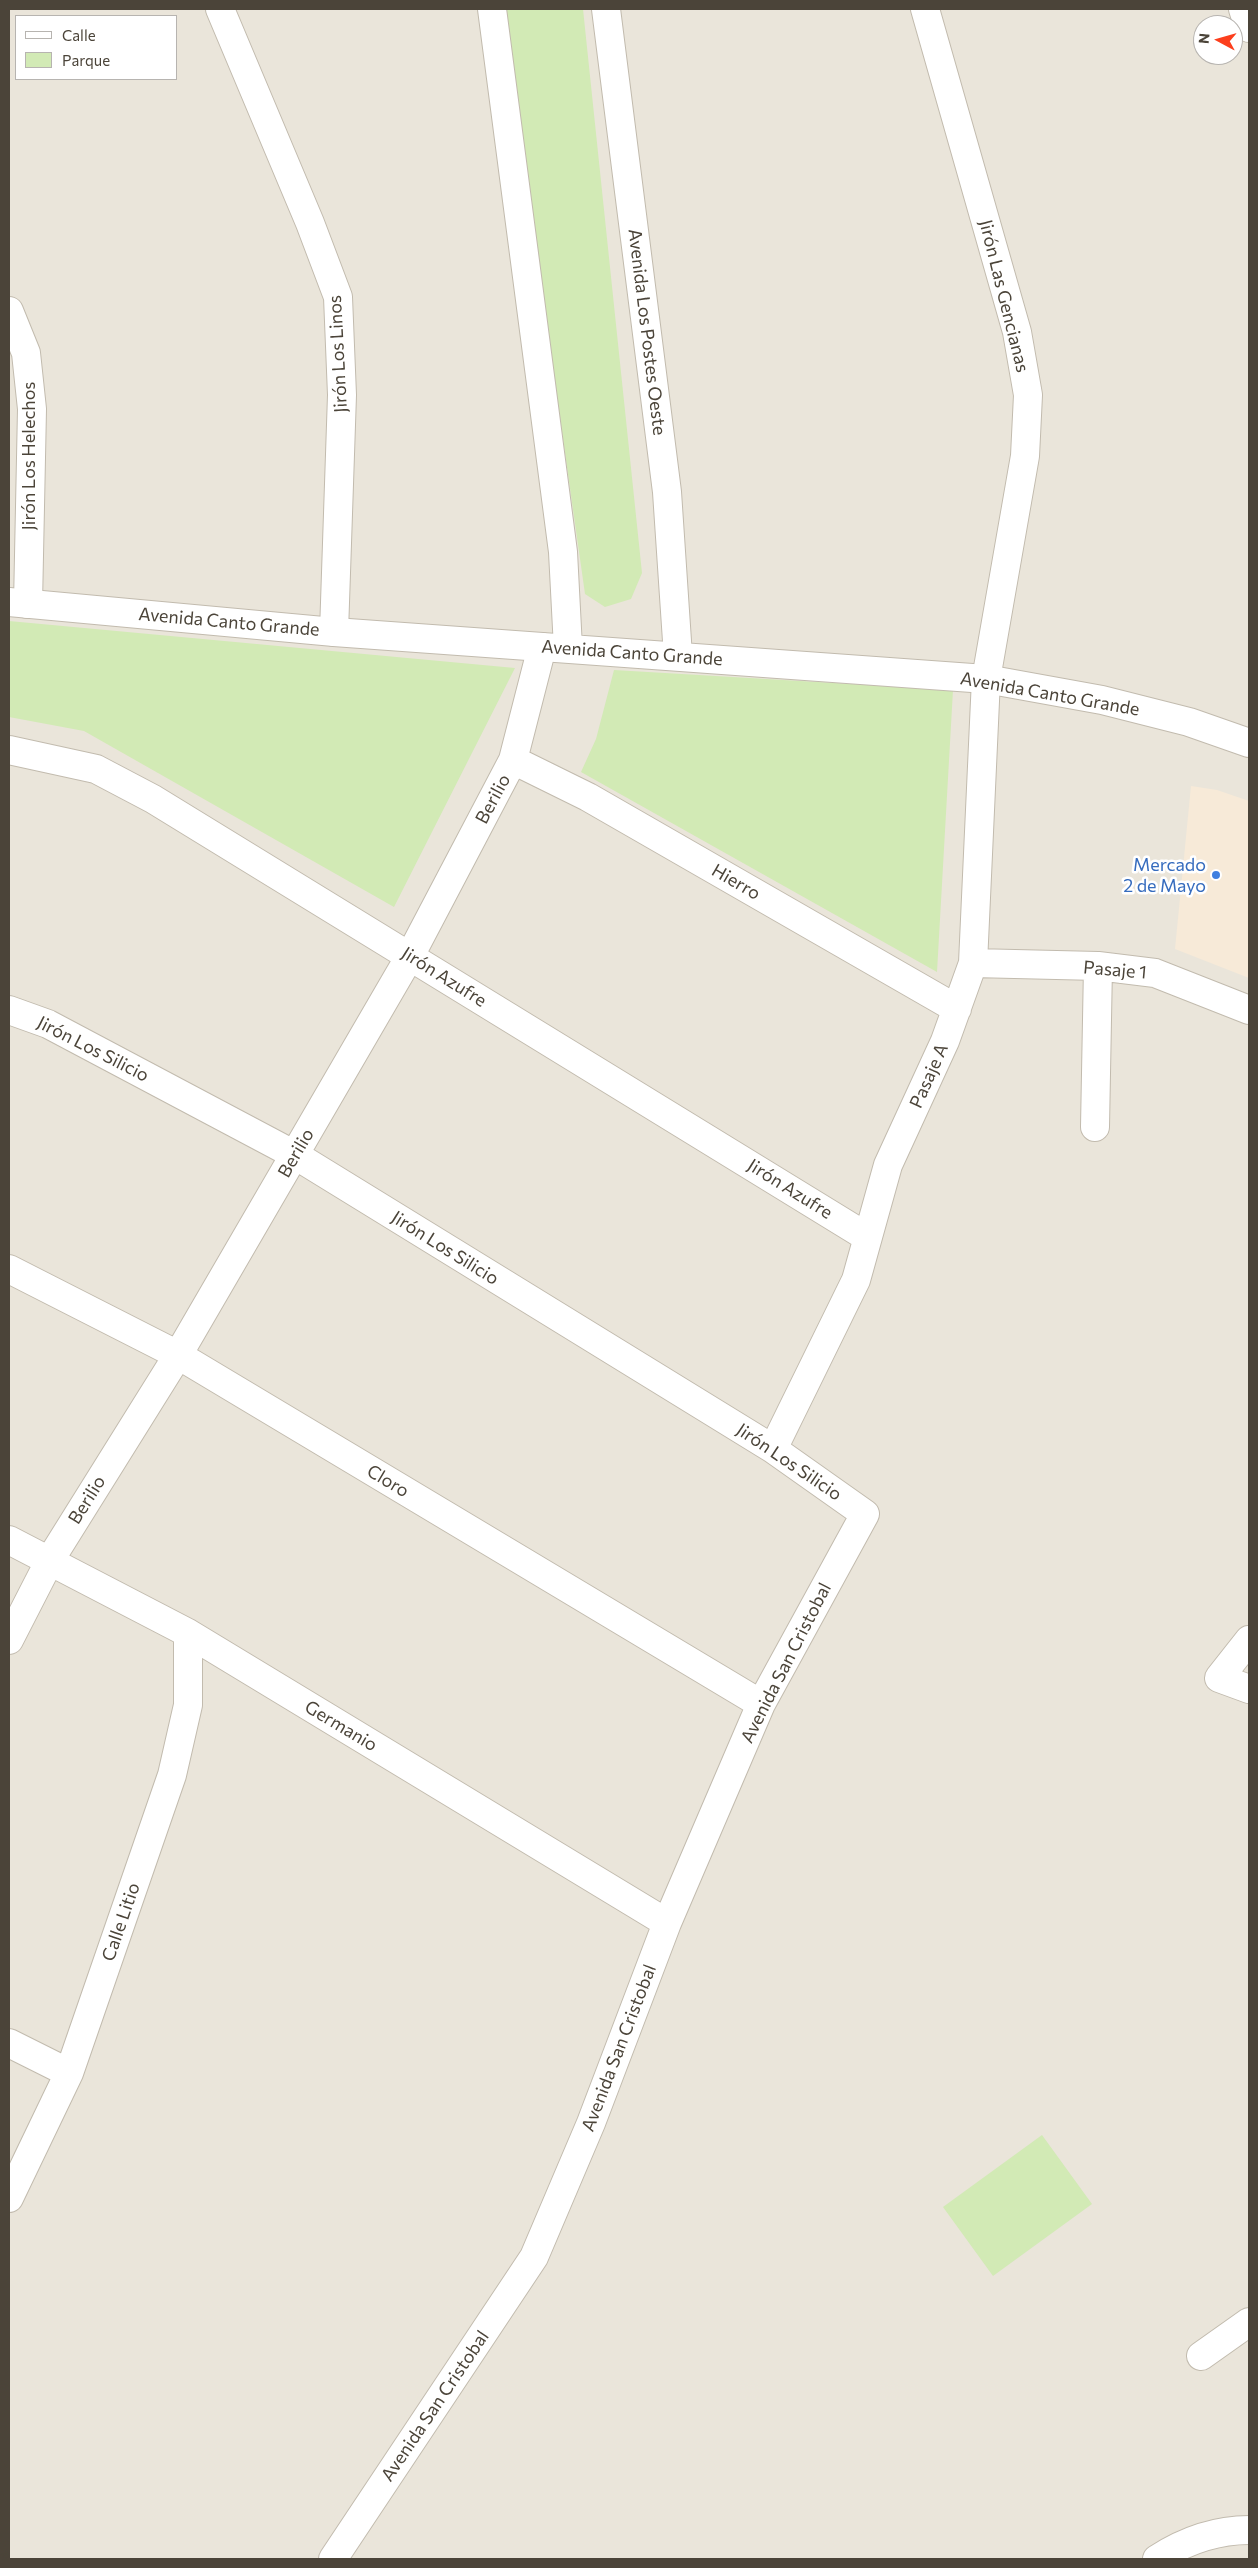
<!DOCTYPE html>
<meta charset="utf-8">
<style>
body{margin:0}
#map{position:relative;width:1258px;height:2568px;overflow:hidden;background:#f6f3ec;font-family:Commissioner,sans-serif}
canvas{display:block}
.frame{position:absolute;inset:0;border:10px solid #4b4439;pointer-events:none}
.legend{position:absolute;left:15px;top:15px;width:162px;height:65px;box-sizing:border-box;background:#fff;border:1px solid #b7b4b0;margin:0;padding:6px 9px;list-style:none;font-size:15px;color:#4b4439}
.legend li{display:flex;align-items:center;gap:10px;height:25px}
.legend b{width:25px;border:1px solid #b7b4b0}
.north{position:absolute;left:1193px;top:15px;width:50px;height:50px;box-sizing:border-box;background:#fff;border:1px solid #b7b4b0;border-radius:50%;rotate:276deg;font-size:14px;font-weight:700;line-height:20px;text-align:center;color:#4b4439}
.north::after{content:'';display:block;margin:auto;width:18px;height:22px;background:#fc3f1d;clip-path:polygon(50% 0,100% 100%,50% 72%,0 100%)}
</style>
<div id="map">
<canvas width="1258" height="2568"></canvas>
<div class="frame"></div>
<ul class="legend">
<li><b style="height:6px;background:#fff"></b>Calle</li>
<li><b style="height:14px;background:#d2eab5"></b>Parque</li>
</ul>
<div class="north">N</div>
</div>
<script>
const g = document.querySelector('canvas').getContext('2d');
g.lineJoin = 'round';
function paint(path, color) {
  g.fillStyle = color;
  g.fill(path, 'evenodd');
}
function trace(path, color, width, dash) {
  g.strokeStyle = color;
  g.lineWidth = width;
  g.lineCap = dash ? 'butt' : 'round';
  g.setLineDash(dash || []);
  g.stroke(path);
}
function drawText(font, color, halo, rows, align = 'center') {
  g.font = font + ' Commissioner,sans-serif';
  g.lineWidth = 5;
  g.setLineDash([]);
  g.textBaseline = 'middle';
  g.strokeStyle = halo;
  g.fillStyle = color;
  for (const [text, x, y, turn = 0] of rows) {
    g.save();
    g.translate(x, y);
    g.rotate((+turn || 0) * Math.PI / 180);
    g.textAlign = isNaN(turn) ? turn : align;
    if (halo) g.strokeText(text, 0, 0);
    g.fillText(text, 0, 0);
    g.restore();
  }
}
const residential = new Path2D(`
 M9 9H1249V2559H9ZM16 16H176V79H16ZM1203 25H1233V55H1203Z`);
const commercial = new Path2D(`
 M1191 786 1217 790 1249 801V978L1175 949Z`);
const green = new Path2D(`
 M502 9H583L642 573 631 599 605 607 585 594Z
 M9 621 515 668 394 907 84 731 9 717Z
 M614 670 953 690 937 972 581 772 596 739Z
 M1042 2135 1092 2204 993 2276 943 2207Z`);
const minor = new Path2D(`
 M220 9 310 223 338 297 342 395 334 632
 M1243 9 1249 28
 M9 311 26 353 32 409 28 604
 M9 750 96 769 153 799 867 1237
 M513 760 588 797 957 1009
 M973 963 1098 966 1155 973 1249 1010
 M9 1010 48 1024 295 1155 773 1449 865 1514 761 1704 667 1923 591 2123 534 2257 333 2559
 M1095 1127 1098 966
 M9 1269 178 1355 761 1704
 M773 1449 856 1280 888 1165 945 1041 973 963 986 679 1025 456 1028 395 1017 332 925 9
 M9 1540 188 1633 667 1923
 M9 1640 50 1560 178 1355 410 956 513 760 542 647
 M1249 1640 1219 1678 1249 1689
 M9 2043 69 2073
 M9 2198 69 2073 172 1775 188 1705V1633
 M1201 2356 1249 2322
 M1157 2559C1185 2541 1216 2530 1249 2530`);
const tertiary = new Path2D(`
 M492 9 563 552 568 648
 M606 9 667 492 678 656
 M9 602 334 632 986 679 1102 700 1189 722 1249 743`);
const markers = [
 [1216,875,5,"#3f7fe0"]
];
const streetNames = [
 ["Jirón Las Gencianas",1004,296,76],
 ["Avenida Los Postes Oeste",647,332,83],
 ["Jirón Los Linos",338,354,-93],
 ["Jirón Los Helechos",29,456,-90],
 ["Avenida Canto Grande",229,622,5],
 ["Avenida Canto Grande",632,653,4],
 ["Avenida Canto Grande",1050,694,10],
 ["Berilio",493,799,-62],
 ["Hierro",736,882,30],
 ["Pasaje 1",1115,970,5],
 ["Jirón Azufre",444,977,32],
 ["Jirón Los Silicio",93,1049,27],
 ["Pasaje A",929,1076,-66],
 ["Berilio",296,1153,-60],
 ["Jirón Azufre",790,1189,32],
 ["Jirón Los Silicio",445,1248,32],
 ["Jirón Los Silicio",789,1462,34],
 ["Cloro",388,1481,31],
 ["Berilio",87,1500,-58],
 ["Avenida San Cristobal",786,1663,-63],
 ["Germanio",341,1726,31],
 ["Calle Litio",121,1922,-71],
 ["Avenida San Cristobal",619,2048,-69],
 ["Avenida San Cristobal",435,2406,-56]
];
const shopNames = [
 ["Mercado",1206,865],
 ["2 de Mayo",1206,886]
];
paint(residential, '#eae5da');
paint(commercial, '#f7ead8');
paint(green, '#d2eab5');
trace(minor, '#c2bbae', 30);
trace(tertiary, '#c2bbae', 30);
trace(minor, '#fff', 28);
trace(tertiary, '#fff', 28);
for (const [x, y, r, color] of markers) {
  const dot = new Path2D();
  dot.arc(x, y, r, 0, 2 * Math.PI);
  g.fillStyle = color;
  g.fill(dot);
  trace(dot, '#fff', 2);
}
drawText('18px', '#4b4439', '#fff', streetNames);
drawText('18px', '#366cbe', '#fff', shopNames, 'right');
</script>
